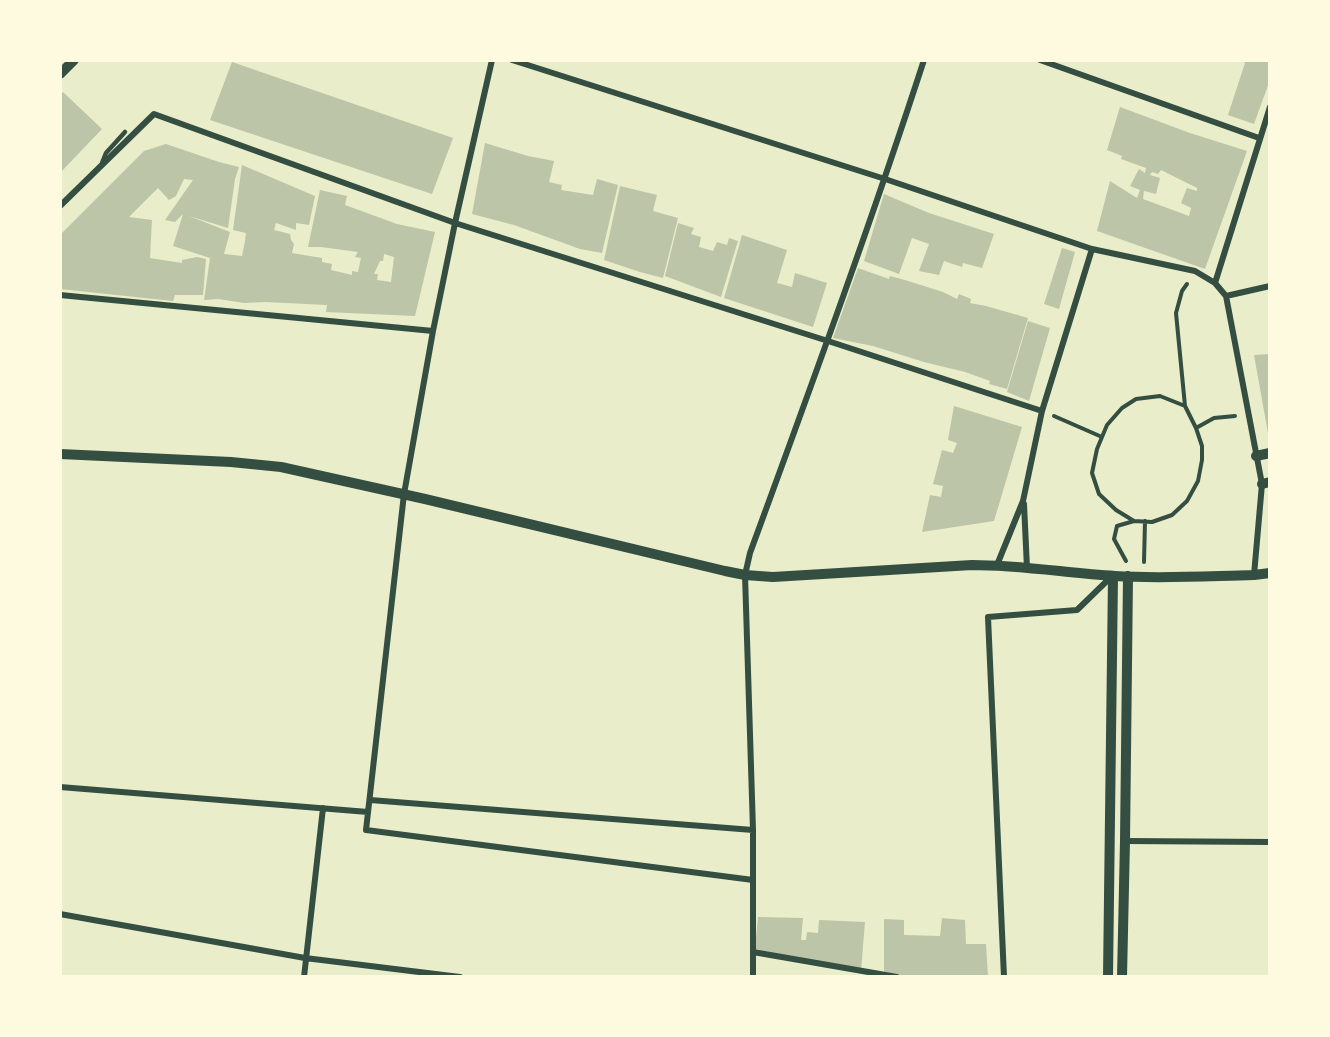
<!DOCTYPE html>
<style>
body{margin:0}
#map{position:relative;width:1330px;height:1037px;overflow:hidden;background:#e9edc9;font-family:"Noto Sans",sans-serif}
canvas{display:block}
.frame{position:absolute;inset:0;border:62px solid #fefae0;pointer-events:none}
</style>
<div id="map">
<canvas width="1330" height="1037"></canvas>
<div class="frame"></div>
</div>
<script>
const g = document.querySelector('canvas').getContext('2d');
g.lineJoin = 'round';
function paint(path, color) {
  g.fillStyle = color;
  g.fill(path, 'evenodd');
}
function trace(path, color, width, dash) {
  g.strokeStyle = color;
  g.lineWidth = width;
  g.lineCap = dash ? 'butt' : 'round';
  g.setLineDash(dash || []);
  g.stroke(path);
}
const building = new Path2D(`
 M1241 60H1270V80L1254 124 1228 115 1245 63Z
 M232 62 453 138 432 194 210 120Z
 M63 92 102 129 60 173V95Z
 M1120 107 1190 133 1247 151 1205 269 1097 231 1110 181 1137 198 1140 190 1130 186 1139 169 1145 173 1146 168 1121 159 1122 156 1107 150ZM1161 170 1197 188V191L1187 188 1181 203 1191 208 1189 216 1143 199 1144 191 1156 194 1160 178 1150 175 1152 172 1158 174Z
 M485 143 528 156 554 161 549 182 562 185 561 190 593 195 597 179 618 185 602 253 580 249 514 225 472 214Z
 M166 144 219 162 239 167 235 179 228 228 189 216 230 232 224 254 242 256 245 241 246 233 233 230 242 165 315 196 309 225 296 223V230L276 223 274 230 290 234 291 240 294 244 292 253 322 258V262L332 264 331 270 352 275V271L358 272 361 258 355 257 358 252 321 247H308L320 190 347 196 345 205 397 224 435 232 415 316 326 312 327 305 265 302 244 303 218 299 204 300 210 258 173 246 183 214 175 222 165 220 193 180 184 179 176 196 169 200 158 188 129 217 152 220 150 258 182 263V260L197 257 206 259 203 295H175L173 301 60 289V235L144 151ZM384 254 394 257 391 282 377 280 378 274H374L380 261H383Z
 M620 186 657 195 653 211 678 218 663 278 640 272 604 260Z
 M884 194 929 213 994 234 982 268 963 263 962 267 944 261 939 275 919 271 929 244 912 238 899 274 864 261Z
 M678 223 694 228 691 234 701 237 699 247 713 251 717 242 727 245 729 238 738 241 721 297 665 276Z
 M742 235 787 250 777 283 792 287 795 273 827 283 813 327 724 298Z
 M1062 248 1075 252 1059 309 1044 304Z
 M858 268 889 279 890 276 905 280 943 292 957 299 959 294 971 299 970 303 986 306 1028 318 1007 389 989 384 990 381 965 372 924 362 873 346 833 338Z
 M1028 321 1050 328 1029 401 1007 392Z
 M1270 354V433H1268L1254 355Z
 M954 406 1022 427 994 521 922 532 930 495 941 497 943 486 933 484 942 450 953 453 957 443 948 440Z
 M758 917 803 918 801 940H806L807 932 818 933 819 920 865 922 861 971 755 949Z
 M942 918 965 920 966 944H986L988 977H912L884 972V919L904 920V935L940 936Z`);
const path = new Path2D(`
 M1187 284 1182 291 1176 313 1185 406 1196 428 1214 418 1235 416
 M1185 406 1160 396 1136 399 1122 408 1107 425 1097 449 1092 473 1099 494 1116 510 1134 521 1152 522 1172 515 1187 501 1198 481 1202 460V446L1196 428
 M1054 416 1102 437
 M1126 561 1114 539 1117 526 1134 521
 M1144 562 1145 521`);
const service = new Path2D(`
 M102 163 106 153 125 132`);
const minor = new Path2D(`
 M492 60 455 223 433 331 404 494 366 830 753 880
 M512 60 885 179 1092 249
 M1040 60 1259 138
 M60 206 154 114 455 223 828 341 1042 411
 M1215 283 1270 107
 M60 295 433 331
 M1226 296 1270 286
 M1024 504 1027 568
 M997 565 1023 501 1042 411 1092 249 1195 271 1215 283 1226 296 1262 484 1254 575
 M60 787 368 812
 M370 800 753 830
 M1125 841 1270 842
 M60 914 305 958 460 977
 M753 952 897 977
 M304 977 323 808
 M753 977V830L745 575 750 553C810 389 870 226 924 60
 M1004 977 988 617 1077 610 1112 576`);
const tertiary = new Path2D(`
 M60 74 74 60
 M60 454 231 462 281 467 425 499 725 571 745 575 773 577 972 565C1020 565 1067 573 1115 576 1161 579 1208 576 1254 575L1270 573
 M1256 456 1270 453
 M1262 484 1270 482
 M1108 977 1113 576
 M1122 977 1125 841 1128 576`);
paint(building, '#bcc5a7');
trace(path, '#344e41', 4);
trace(service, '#344e41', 4.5);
trace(minor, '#344e41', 6);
trace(tertiary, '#344e41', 10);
</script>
